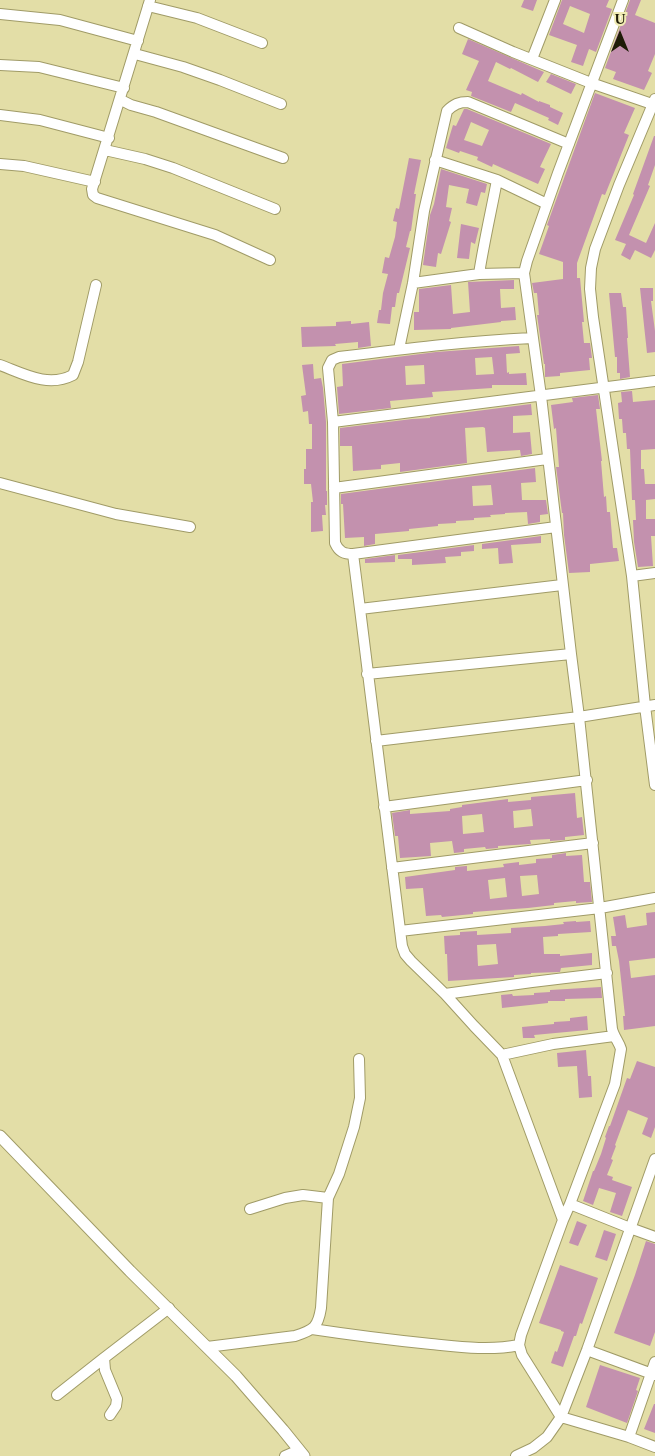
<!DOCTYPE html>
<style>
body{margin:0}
#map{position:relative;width:655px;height:1456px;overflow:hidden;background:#e3dea7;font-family:Spectral,serif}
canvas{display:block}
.north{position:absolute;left:595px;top:10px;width:50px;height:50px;-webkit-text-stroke:4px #f0ebb4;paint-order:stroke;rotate:0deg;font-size:14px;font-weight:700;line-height:20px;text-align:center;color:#1e1c07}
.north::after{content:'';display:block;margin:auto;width:18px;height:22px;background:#1e1c07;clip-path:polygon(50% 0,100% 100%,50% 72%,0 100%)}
</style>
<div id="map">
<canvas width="655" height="1456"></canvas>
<div class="north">U</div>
</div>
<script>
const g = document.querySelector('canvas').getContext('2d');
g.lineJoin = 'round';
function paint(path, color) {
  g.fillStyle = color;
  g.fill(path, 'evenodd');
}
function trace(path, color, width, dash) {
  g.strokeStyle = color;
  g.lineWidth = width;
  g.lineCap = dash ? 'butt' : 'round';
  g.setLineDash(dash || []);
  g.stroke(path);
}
const building = new Path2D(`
 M524 0H537L533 11 521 7Z
 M562 0H609L606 7 612 9 596 52 589 49 583 66 571 62 577 45 549 35ZM570 6 590 14 584 33 563 24Z
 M630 0H641L635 15 655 23V54L648 71 652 73 644 90 613 79 616 72 605 68Z
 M468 39 544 72 538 82 511 68 510 69 496 62 488 81 521 95 522 93 539 102V101L550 105V107L563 113 558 125 548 120 549 118 515 103 511 112 471 96 472 92 466 90 479 61 462 54Z
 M551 74 576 84 571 94 546 82Z
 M595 93 635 108 624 133 629 135 605 195 602 194 577 263V278H580L584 322H582L584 343H590L592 358H589L590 370 560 373V376L545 377V364H544L537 315H539L537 293H534L532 283 563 279V262L539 254 549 226 547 225Z
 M464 109H467L551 144 540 167 545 169 538 184 493 164 492 167 477 160 478 157 460 151 459 153 446 148 453 125 456 126ZM471 122 489 130 482 146 464 140Z
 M654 136H655V165L648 185 650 186 629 235 646 243 655 223V250L651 258 635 250 630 260 621 255 626 244 615 240 634 195 633 194Z
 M409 158 421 160 414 194H416L411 231H410L406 247 410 248 399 293H397L395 307H392L390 324 377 323 379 310H381L383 293 388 274 382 273 385 257 389 258 395 237 397 222 393 221 396 208 399 209Z
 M441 169 487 184 485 193 481 192 477 206 466 203 469 189 449 185 446 207 452 208 449 221 451 222 441 254 438 253 436 267 423 265 430 215 434 204Z
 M461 224 479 228 475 244 471 242 469 259 457 258Z
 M514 280V289H500L501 308 515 307 516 320 501 321V322L451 328V329L414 330V312H419V289L451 285 453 314 470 312 468 282Z
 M640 288H653V301H651L655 331V352L647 353Z
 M609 293H621L623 307H626L628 338H627L630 377 620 379V373H617V357H615Z
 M351 321V324L369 322 371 346 358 348V342L335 344 336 346 302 347 301 327 336 326V322Z
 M519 346 520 353 506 354 507 373 509 372V374L526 373 527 385H492V388L432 392 433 397 390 401 391 408 339 414 337 387 343 386 342 364 436 352ZM492 357 494 374 476 375 475 358ZM424 365 425 384 406 385 405 366Z
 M313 364 314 379 321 378 323 388 326 422V491H327V505H325L326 515H322L323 531 311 532V502H313L311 484H304V469H306V449H312V424H309L308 411 303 412 301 396 306 395 302 365Z
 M632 391 633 402 655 400V449L641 450V469H644L645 484H655V499L646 500V519H655V536H651L653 566 638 567 634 542 633 520H636L635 500H632L630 449H627L626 433H623L622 419H619L618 403 622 402 621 392Z
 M598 395 600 409H596L602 461H601L604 497 606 496 607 512H610L613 548H617L619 561 590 564V572L569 573 564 535 563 513H562L556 467H559L556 428 554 429 551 405 573 402 572 398Z
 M531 404 532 415 513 416V433L530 432 532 454 521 456 520 450 487 452 485 428 483 427 465 428 467 463 400 472V463L381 465V469L353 471 352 446H340V428L412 419 430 418V417Z
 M535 468 536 482 521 483 522 500H546L548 514 540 515V522L528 524 527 512 505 513V514L490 515 491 517 474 518V520L456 521V523L438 524V526L409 529V531L375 534V544L364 546V537L345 538 343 504H341V494ZM491 485 493 505 473 506 472 486Z
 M541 536V543L511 545 513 563 499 564 498 548 482 549V544Z
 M474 545V551L461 552V556L445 557 446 563 412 565V559H398V555Z
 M395 555V562L365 563V559Z
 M575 793 577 818 582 817 584 835 565 837V840L550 841V839L530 840 531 844 498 846V848L486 849 485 847 464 849V852L454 853 452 841 430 843 431 856 400 858 398 836H395L392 813 410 810V814L450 811V809L462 807V805L508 799V802L531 800V797ZM531 809 533 826 514 828 513 811ZM482 814 484 832 463 834 462 816Z
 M566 853V856L582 855 584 882H590L592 902 576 903V901L554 903V905L528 908 473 912V914L442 917 441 915 426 916 423 888 406 889 405 877 455 870V867L466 866H467V871L504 867 503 864 519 862V865L536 863V859L552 858V855ZM537 875 539 894 522 896 520 876ZM505 878 507 897 490 899 488 880Z
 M655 912V958L629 961 631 978 655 975V1026L624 1030 623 1016H625L619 961 616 946H612L611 936H616L613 917 625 915 627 928 647 925 646 913Z
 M576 921V922L590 921 591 932 558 934V936L543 937 544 954H560V956L592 953V965L561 968 560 972 531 973V974L514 975V977L448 981 447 954H445L444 936 460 935V932L477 931V935L511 933V928L545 926 564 924 563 922ZM496 944 498 964 478 966 477 945Z
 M601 987 602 998 565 999V1001H548V1003L502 1008 501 995 512 994 513 996 534 995V993L550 992V990Z
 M587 1016 588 1030 534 1035 535 1038H523L522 1027 554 1024V1022L570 1021V1018Z
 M586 1050 588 1076H591L592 1097 579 1098 577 1066 558 1067 557 1053Z
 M637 1061 655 1067V1127L651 1138 642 1134 648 1118 628 1110 615 1145 616 1146 611 1159 613 1160 607 1175 613 1177 612 1180 632 1187 622 1216 610 1212 616 1193 599 1188 593 1205 583 1201 593 1171H594L601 1154 606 1138 605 1137 609 1126H610L627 1078 630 1079Z
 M577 1221 587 1225 578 1246 569 1243Z
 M604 1230 616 1234 607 1261 595 1257Z
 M646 1241 655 1244V1332L650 1346 614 1333 635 1275Z
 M560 1265 598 1278 582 1324 580 1323 576 1336H574L563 1367 551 1363 555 1351 557 1352 564 1332 561 1331V1330L539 1323Z
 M600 1365 640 1378 636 1390 638 1391 627 1423 586 1407Z
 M654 1404H655V1433L644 1429Z`);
const minor = new Path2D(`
 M150 0 92 189 93 195 97 198 215 235 270 260
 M623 0 558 173 527 261 524 273 541 396 571 654 579 717 612 1029C614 1037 619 1042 621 1049L615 1084 570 1204 563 1220 521 1335 519 1345 522 1355 561 1417 629 1437 655 1447
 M148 6 197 18 262 43
 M0 14 60 20 138 41
 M459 28 513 52 591 83 655 105
 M135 54 183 67 220 80 281 104
 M532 59 555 0
 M0 65 39 67 124 88
 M655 99 619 185 595 249 591 268 590 289 593 317 632 576 645 706 655 785
 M121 100 131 105 156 112 283 158
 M0 115 40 120 109 138
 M105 150 145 159 173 168 275 209
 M435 160 497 180 547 204
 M0 164 24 166 95 182
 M479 274C484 242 491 212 497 180
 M413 283 479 274 524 273
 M532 338C467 341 403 349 339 357L332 360 328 368 333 422 335 543C339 552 344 554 353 554L556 527
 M399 349 413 283 424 211 447 111C454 104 459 102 468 102L569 144
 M0 365C24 374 48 388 73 375L78 362 96 285
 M333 422 655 381
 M0 483 116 514 190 527
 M334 488 547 459
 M353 554 360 609 562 585
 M632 576 655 573
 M360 609 402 946 405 954 411 961 445 994 474 1026 502 1055 563 1220
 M367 674 571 654
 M376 741 579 717 655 705
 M384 807 587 780
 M392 868 593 843
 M400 931 600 908 655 898
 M445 994 532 982 607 973
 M502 1055 553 1044 614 1036
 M570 1204 630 1228 655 1237
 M250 1209 285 1198 303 1195 328 1198
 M312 1329C352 1335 391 1340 431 1344 460 1347 490 1351 519 1345
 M207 1347 295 1336C314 1330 318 1327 321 1308L328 1198 339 1174 354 1127 360 1098 359 1059
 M587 1350 655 1375
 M57 1395 104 1358
 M110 1415 116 1406 117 1399 105 1370 104 1358 169 1308
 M629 1437 655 1362
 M285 1456 299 1450
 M516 1456 533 1448 547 1437 561 1417 587 1350 655 1159`);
const tertiary = new Path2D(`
 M0 1136 130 1271 236 1376 283 1430 304 1456`);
paint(building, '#c391ae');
trace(minor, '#a09b67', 12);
trace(tertiary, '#a09b67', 13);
trace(minor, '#fff', 10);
trace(tertiary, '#fff', 11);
</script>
